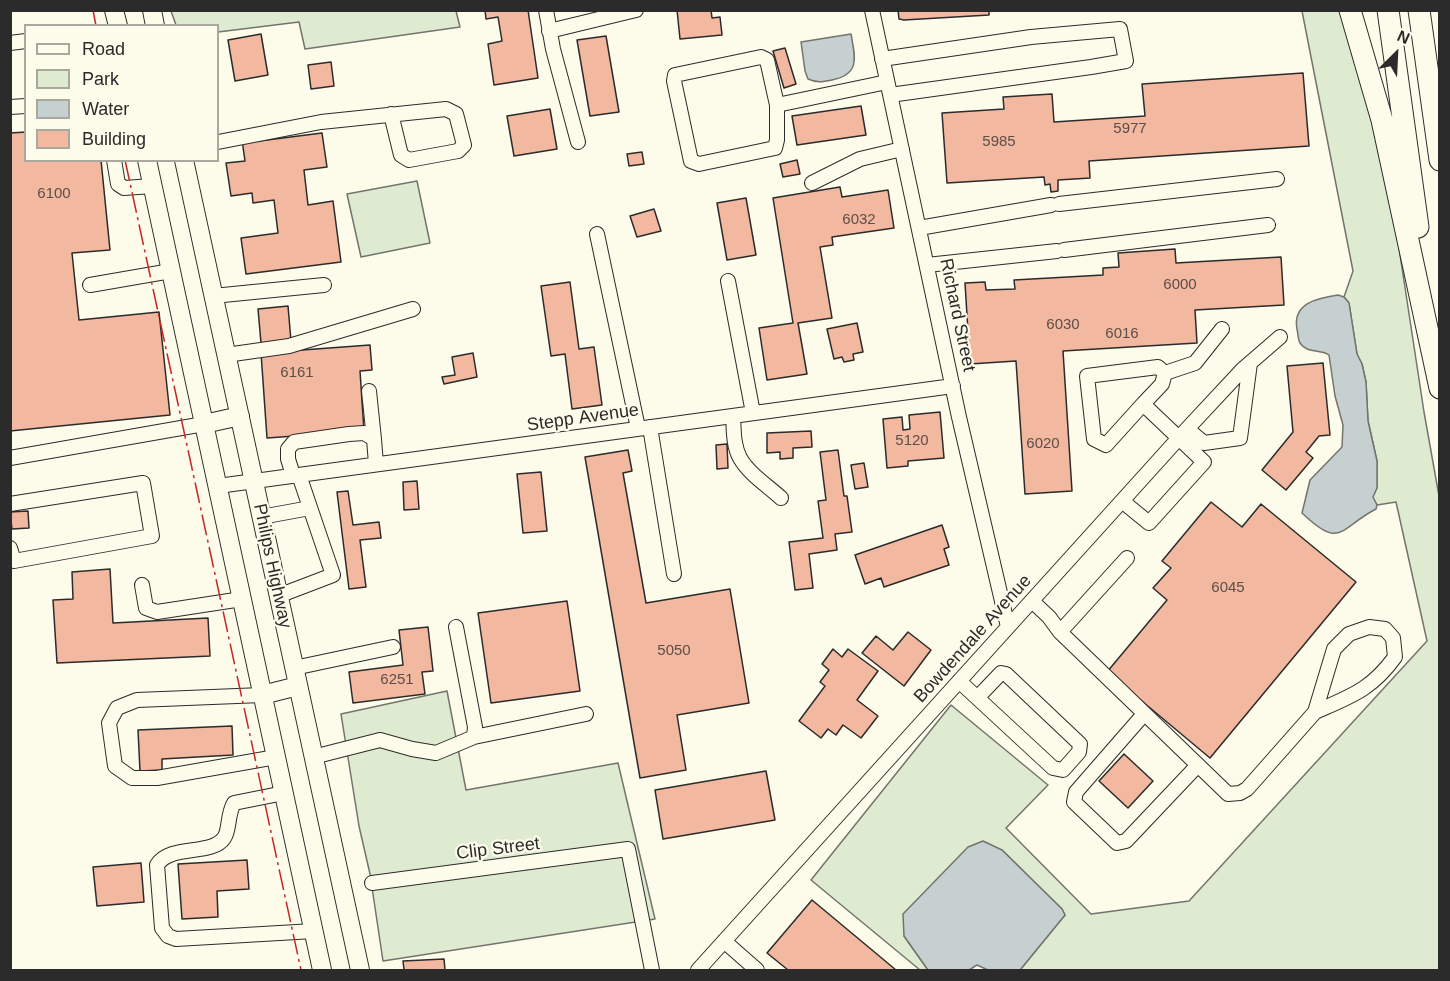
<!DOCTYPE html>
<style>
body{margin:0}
#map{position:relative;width:1450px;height:981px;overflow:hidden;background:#fdfbea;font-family:Arial,sans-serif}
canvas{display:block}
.frame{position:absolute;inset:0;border:12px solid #2b2b2b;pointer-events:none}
.legend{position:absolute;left:24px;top:24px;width:195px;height:138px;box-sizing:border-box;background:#fdfbea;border:2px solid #a9a89e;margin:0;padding:8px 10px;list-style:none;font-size:18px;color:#2b2b2b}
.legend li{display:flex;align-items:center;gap:12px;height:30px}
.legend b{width:30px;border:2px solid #a9a89e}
.north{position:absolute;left:1366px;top:24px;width:60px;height:60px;-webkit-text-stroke:4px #fdfbea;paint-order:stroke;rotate:24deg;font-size:16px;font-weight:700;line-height:24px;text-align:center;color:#2b2b2b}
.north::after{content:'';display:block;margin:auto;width:21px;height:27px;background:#2b2b2b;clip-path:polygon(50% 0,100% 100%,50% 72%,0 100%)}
</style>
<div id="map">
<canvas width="1450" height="981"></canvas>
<div class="frame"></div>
<ul class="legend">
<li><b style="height:8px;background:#fdfbea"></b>Road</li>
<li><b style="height:16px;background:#deebd1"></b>Park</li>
<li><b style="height:16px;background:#c7d0d0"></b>Water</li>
<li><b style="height:16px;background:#f2b8a0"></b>Building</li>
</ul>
<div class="north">N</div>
</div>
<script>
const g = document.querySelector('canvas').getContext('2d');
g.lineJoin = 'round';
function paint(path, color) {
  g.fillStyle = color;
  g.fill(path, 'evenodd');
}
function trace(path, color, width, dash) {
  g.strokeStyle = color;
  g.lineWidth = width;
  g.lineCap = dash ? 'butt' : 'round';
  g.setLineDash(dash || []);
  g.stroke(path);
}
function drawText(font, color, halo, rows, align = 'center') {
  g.font = font + ' Arial,sans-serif';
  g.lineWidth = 4.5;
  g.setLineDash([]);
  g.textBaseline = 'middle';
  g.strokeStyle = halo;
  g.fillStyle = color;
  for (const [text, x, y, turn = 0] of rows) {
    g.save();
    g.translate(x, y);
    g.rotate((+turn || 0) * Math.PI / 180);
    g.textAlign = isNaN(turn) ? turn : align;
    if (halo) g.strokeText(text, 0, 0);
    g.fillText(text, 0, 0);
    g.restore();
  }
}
const green = new Path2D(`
 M171 11H456L460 27 305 49 299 22 218 32V26L176 25Z
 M1302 11H1344L1355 45 1397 235 1424 412 1439 496V970H1020L1065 915 1062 909 1002 850 904 936 928 970H920L811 880 951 705 1048 785 1006 828 1091 914 1189 901 1427 641 1396 502 1377 505 1372 497 1377 488V461L1368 421 1366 382 1362 364 1357 354 1349 303 1344 297 1353 271Z
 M417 181 430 243 361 257 347 194Z
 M447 691 466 790 618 763 655 919 383 961 370 874 359 826 341 714Z`);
const water = new Path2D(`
 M851 34C855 57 861 74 832 80 822 82 817 83 808 79L805 71 801 42Z
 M1338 295 1344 297 1349 303 1357 354 1362 364 1366 382 1368 421 1377 461V488L1373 497 1377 505 1376 509C1338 529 1341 550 1302 513L1310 480 1342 447 1343 425 1335 396 1329 355C1321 349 1307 354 1300 343 1298 340 1298 333 1297 329 1292 303 1318 298 1338 295Z
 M983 841 1002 850 1062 909 1065 915 1020 970H988L977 965 969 970H928L904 936 903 914 968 847Z`);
const building = new Path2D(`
 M485 10H528L538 78 494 85 488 44 502 41 498 17 486 19Z
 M677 10H711L712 18 720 17 722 35 680 39Z
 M898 10H989V15L904 20 899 19Z
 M261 34 268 75 235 81 228 40Z
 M606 36 619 112 590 116 577 40Z
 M785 48 796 84 784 88 773 51Z
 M331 62 334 86 311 89 308 65Z
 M1303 73 1309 146 1089 161 1090 178 1058 180V191L1051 192 1050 184 1045 185 1044 177 947 183 942 113 1004 109 1003 97 1052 94 1054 122 1145 116 1142 84Z
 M861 106 866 135 797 145 792 116Z
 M550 109 557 149 514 156 507 116Z
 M26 132V160H101L110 250 72 253 79 320 159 312 170 415 10 431V133Z
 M322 133 327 167 304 170 308 205 333 201 341 262 246 274 241 238 278 233 274 200 253 203 252 193 231 196 226 163 245 161 242 140 258 138 259 141Z
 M642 152 644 164 629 166 627 154Z
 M797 160 800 174 783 177 780 164Z
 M840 187 842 197 888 190 894 228 832 237 833 245 820 247 832 318 798 323 807 374 767 380 759 328 793 323 773 198Z
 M746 198 756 255 727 260 717 203Z
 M654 209 661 231 637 237 630 216Z
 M1175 249 1176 263 1281 257 1284 305 1195 310 1197 343 1063 351 1072 491 1025 494 1016 361 970 364 965 283 985 282 986 290 1015 289 1014 280 1103 275V268L1119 267 1118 253Z
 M570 282 579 349 594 347 602 405 572 409 565 354 551 356 541 286Z
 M288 306 291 341 261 343 258 309Z
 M857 323 863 352 853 354 854 360 844 362 842 357 834 359 827 329Z
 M370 345 372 370 360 371 364 431 267 438 261 353Z
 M473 353 477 377 444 384 442 377 455 375 452 357Z
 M1323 363 1330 435 1319 436 1306 452 1313 458 1286 490 1262 470 1293 432 1287 366Z
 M940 412 944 458 908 461V466L887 468 883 419 902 417 903 430 910 429 909 415Z
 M811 431 812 447 793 448V458L780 459V452L767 453V433Z
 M727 444 728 468 717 469 716 445Z
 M628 450 632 471 623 473 646 603 730 589 749 703 677 715 686 770 640 778 585 457Z
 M838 450 844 496H847L852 532 835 534 837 550 809 554 813 588 795 590 789 542 823 538 818 501 826 500 820 452Z
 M864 463 868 487 855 489 851 465Z
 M541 472 547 531 523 533 517 474Z
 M417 481 419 509 404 510 403 482Z
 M348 491 353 525 379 522 381 538 360 540 366 587 349 589 337 492Z
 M1211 502 1242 527 1261 504 1356 582 1210 758 1107 672 1167 600 1153 588 1171 568 1162 561Z
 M28 511 29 528 12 529 10 512Z
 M942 525 949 547 944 549 949 565 884 587 881 578 865 584 855 555Z
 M110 569 113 623 208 618 210 656 57 663 53 600 73 599 72 572Z
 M567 601 580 691 491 703 478 613Z
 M428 627 433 671 422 672 425 694 353 703 349 672 403 665 399 630Z
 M908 632 931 650 904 686 862 653 876 636 893 650Z
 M833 649 842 657 848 649 878 671 857 700 878 716 861 738 843 725 836 735 828 729 821 738 799 721 825 686 820 682 829 670 822 664Z
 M232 726 233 755 162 759V770L140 771 138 730Z
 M1124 754 1153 781 1128 808 1099 781Z
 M766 771 775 820 663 839 655 790Z
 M247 860 249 889 217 891 218 917 182 919 178 864Z
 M141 863 144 902 97 906 93 867Z
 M812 900 896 970H788L767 953Z
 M444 959 445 970H404L403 961Z`);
const minor = new Path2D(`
 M546 10 553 49 578 142
 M872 10 959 417 1008 627
 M549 31 636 10
 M10 43 26 41
 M882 59 1031 37 1120 29 1126 61 1091 67 890 95
 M777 105V140L775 148 699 164 691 161 674 81 675 75 761 57 767 60 777 105 887 82
 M10 107 26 106
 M218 142 321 122 446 109 456 114 464 145 458 151 409 160 401 155 391 114
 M114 160 118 184 124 188 152 186
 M812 183 860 159 902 149
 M1059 204 1277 179
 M919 228 1051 205
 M597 234 638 428
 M1064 250 1268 225
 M927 265 1057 251
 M728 281 753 413
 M90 285 171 271
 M213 296 324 285
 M226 355 289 346 413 309
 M1165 373 1195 363 1222 329
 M369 391 374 439
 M733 416C734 430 733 445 740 458 749 474 768 486 781 498
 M650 427 674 574
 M1187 429 1204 443 1240 438 1250 363
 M10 458 204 424
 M293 475 288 459V449L294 442 349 434 364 433 374 439 376 464
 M218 486 953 386
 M1122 501 1149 523 1204 462 1143 404 1162 384 1165 373 1158 367 1087 376 1094 439 1106 445 1143 404
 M10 504 143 483 152 536 14 561 10 548
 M261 517 310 508
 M142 585 146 608 157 612 242 599
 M278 596 333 575 299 475
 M1032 601 1049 617 1060 632 1127 558
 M456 627 475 727 474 737
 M1060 632 1228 794 1240 793 1247 789 1315 712 1334 649 1349 634 1369 627 1385 629 1393 638 1395 657C1371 690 1351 696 1315 712
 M294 668 393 647
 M959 681 1053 768 1063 770 1079 752 1080 744 1006 674 1001 673 978 697
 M262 695 137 700 117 708 109 723 115 766 132 778H157L276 757
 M1144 714 1076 792 1074 802 1117 843 1126 841 1198 765
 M313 757 380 740 412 749 436 753 474 737 586 714
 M284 793 234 803C227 815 230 830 224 838 212 856 170 844 157 865L162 928 168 936 176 939 314 931
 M372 883 628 849 652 970
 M724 941 757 970
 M698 970 1187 429 1243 369 1280 337`);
const major = new Path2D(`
 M114 10 118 26
 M152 10 155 26
 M147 160 322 970
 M184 160 360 970
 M204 424 240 416
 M262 695 298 686`);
const highway = new Path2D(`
 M1350 10 1382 120 1440 388
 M1388 10 1418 227
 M1419 10 1440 160`);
const power = new Path2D(`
 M93 10 96 26
 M125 160 301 970`);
const numberNames = [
 ["5977",1130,129],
 ["5985",999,142],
 ["6100",54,194],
 ["6032",859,220],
 ["6000",1180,285],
 ["6030",1063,325],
 ["6016",1122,334],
 ["6161",297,373],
 ["5120",912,441],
 ["6020",1043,444],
 ["6045",1228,588],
 ["5050",674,651],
 ["6251",397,680]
];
const streetNames = [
 ["Richard Street",957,315,78],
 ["Stepp Avenue",583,418,-8],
 ["Philips Highway",272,566,78],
 ["Bowdendale Avenue",973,639,-48],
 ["Clip Street",498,849,-7]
];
paint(green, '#deebd1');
trace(green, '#74746e', 1.5);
paint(water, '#c7d0d0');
trace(water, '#74746e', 1.5);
paint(building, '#f2b8a0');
trace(building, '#2b2b2b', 1.5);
trace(minor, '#2b2b2b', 16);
trace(major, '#2b2b2b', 20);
trace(highway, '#2b2b2b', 23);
trace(minor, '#fdfbea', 14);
trace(major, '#fdfbea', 18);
trace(highway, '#fdfbea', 21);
trace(power, '#c62828', 1.5, [21, 4.5, 3, 4.5]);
drawText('15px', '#5d4e48', null, numberNames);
drawText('18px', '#2b2b2b', '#fdfbea', streetNames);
</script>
